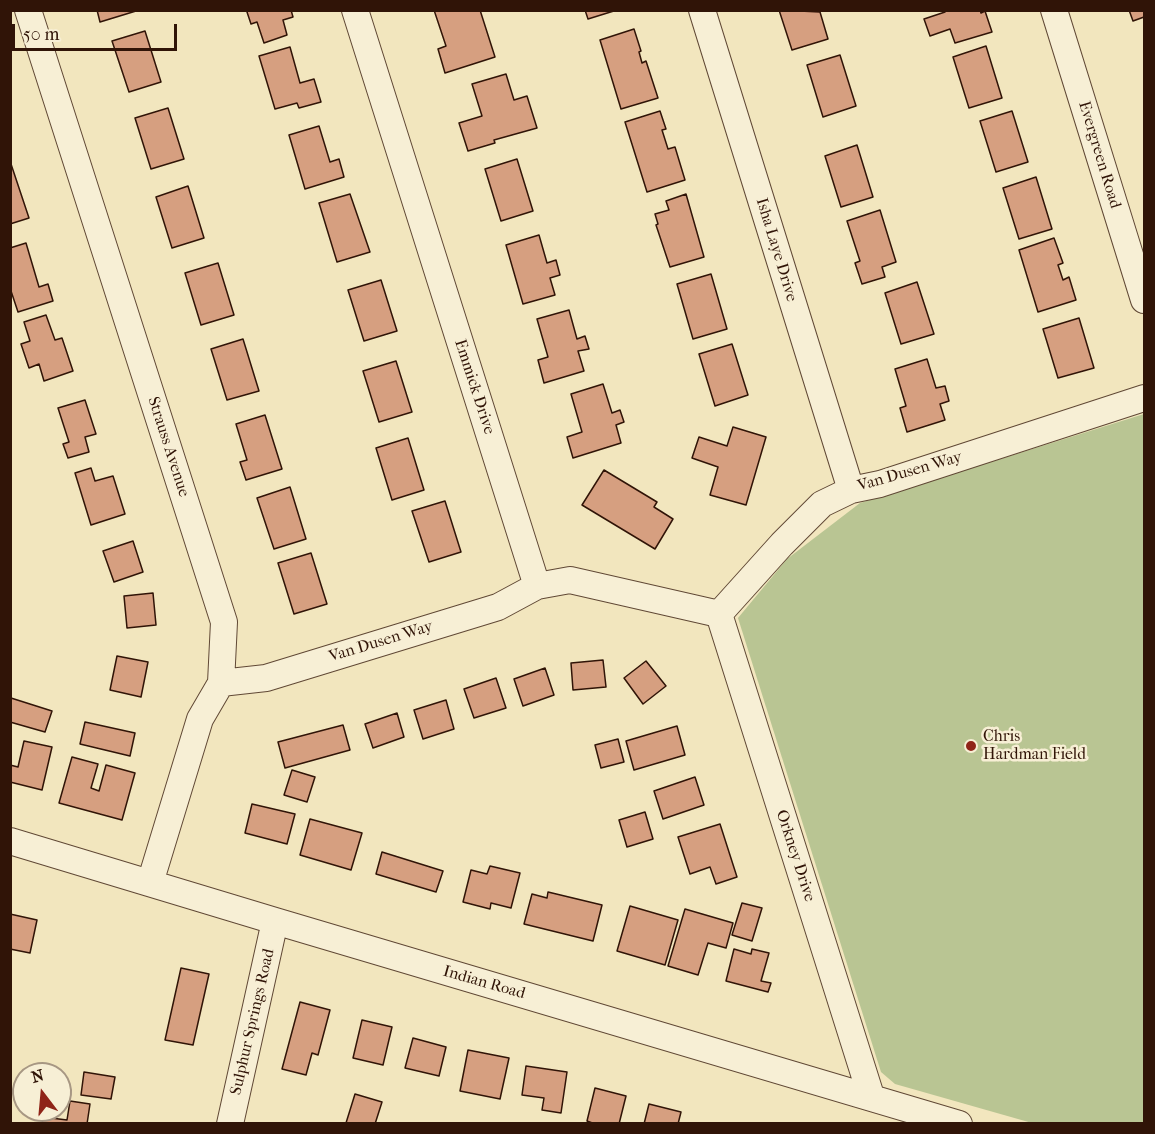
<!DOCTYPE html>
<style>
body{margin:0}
#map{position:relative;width:1155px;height:1134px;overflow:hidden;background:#f2e6be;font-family:"IM FELL French Canon",serif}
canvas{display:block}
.frame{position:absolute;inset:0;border:12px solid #301407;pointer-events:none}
.north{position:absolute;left:12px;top:1062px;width:60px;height:60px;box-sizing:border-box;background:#f7efd5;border:2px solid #a79783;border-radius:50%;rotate:344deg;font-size:16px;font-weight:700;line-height:24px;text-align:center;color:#301407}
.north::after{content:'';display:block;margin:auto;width:21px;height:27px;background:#8f2418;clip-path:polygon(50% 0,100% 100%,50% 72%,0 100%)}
.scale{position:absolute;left:12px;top:24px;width:165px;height:27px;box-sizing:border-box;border:3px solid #301407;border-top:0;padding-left:8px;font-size:18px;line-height:21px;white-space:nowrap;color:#301407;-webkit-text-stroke:4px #f7efd5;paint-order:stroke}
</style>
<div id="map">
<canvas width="1155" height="1134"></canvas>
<div class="frame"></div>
<div class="north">N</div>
<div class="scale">50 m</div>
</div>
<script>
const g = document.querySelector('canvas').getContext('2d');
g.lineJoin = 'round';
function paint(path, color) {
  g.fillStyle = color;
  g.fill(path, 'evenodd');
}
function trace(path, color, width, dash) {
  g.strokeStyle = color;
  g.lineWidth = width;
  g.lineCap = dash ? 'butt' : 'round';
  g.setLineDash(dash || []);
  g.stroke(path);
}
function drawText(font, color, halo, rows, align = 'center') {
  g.font = font + ' "IM FELL French Canon",serif';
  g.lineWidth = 5;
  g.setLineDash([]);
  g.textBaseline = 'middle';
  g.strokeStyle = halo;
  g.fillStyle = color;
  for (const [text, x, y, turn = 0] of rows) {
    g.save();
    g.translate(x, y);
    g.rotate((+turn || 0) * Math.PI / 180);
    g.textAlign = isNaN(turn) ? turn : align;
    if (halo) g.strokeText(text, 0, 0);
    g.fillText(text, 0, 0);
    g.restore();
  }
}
const green = new Path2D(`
 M1144 414V1123H1032L895 1084 881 1072 738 618 787 559 860 503Z`);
const building = new Path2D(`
 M97 10H136V11L100 22Z
 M250 10H291L293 17 283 20 287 35 264 43 257 22 251 24 247 12Z
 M434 10H480L495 57 445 73 438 49 446 46Z
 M585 10H617L588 19Z
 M779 10 820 12 828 39 792 50Z
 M945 10H980L981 13 985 11 992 32 955 43 950 29 930 36 924 19 945 12Z
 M1129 10H1144V17L1133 21Z
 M634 29 641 51 639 52 642 63 646 61 658 98 621 109 600 40Z
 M145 31 161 82 129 92 112 41Z
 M986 46 1002 98 969 108 953 57Z
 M290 47 300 83 314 79 321 102 299 108 297 103 275 109 259 56Z
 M840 55 856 106 823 117 807 65Z
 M506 74 514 100 527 96 537 128 494 140 495 143 468 151 459 123 482 116 472 84Z
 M168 108 184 159 151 169 135 118Z
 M660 111 666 129 662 130 668 149 675 147 685 180 647 192 625 122Z
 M1012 111 1028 162 996 172 980 121Z
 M319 126 330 162 339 159 344 177 305 189 289 135Z
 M857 145 873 197 841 207 825 156Z
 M517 159 533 211 501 221 485 169Z
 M10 161 29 218 10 224Z
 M1036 177 1052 229 1019 239 1003 188Z
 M188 186 204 238 172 248 156 197Z
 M350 194 370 252 337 262 319 203Z
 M686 194 704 257 670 267 656 225 658 224 655 214 669 210 666 201Z
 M880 210 896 262 882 267 885 277 862 284 855 263 860 261 847 221Z
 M539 235 547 263 556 260 560 275 550 278 555 295 523 304 506 245Z
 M1054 238 1063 263 1058 265 1063 280 1069 277 1076 300 1038 312 1019 250Z
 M26 243 39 287 48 284 53 301 18 312 10 288V248Z
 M218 263 234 315 201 325 185 273Z
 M711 274 727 329 693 339 677 284Z
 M381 280 397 331 364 341 348 290Z
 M917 282 934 334 901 344 885 293Z
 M569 310 577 339 585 336 589 349 578 351 584 371 544 383 538 360 548 357 537 319Z
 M46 315 55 340 62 338 73 371 44 381 39 364 29 368 21 344 30 341 24 322Z
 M1079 318 1094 368 1058 378 1043 329Z
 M243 339 259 391 227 400 211 349Z
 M732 344 748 395 715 406 699 354Z
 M927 359 936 388 945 386 949 401 940 404 945 420 907 432 900 408 906 406 895 369Z
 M396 361 412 412 379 422 363 371Z
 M603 384 612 413 620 410 624 422 616 425 621 443 573 458 567 437 582 432 571 394Z
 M85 400 96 434 85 437 89 452 68 458 63 444 69 442 58 408Z
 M265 415 282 469 246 480 240 462 247 460 236 424Z
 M733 427 766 437 746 505 710 495 718 467 692 458 699 437 727 446Z
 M408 438 424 490 392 500 376 448Z
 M91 468 95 481 113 476 125 514 91 525 75 473Z
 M604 470 657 502 654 507 673 519 655 549 582 505Z
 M290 487 306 539 274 549 257 498Z
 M445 501 461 552 429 562 412 511Z
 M133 541 143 572 114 582 103 551Z
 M311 553 327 604 294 614 278 563Z
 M153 593 156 625 127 628 124 596Z
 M117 656 148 662 141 697 110 690Z
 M603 660 606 687 573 690 571 663Z
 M646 661 666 686 643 704 624 678Z
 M545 668 554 695 523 706 514 679Z
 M496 678 506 708 474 718 464 689Z
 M11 698 52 711 45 732 10 722Z
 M446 700 454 729 423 739 414 710Z
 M397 713 404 737 373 748 365 724Z
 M85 722 135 733 130 756 80 744Z
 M343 725 350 750 285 768 278 742Z
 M677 726 685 755 634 770 626 741Z
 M618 739 624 762 601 768 595 745Z
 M24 741 52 747 42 790 10 782V765L18 767Z
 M72 757 98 764 91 788 99 791 106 765 135 773 122 820 59 803Z
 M292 770 315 777 307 802 284 795Z
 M695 777 704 805 663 819 654 791Z
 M252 804 295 814 287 844 245 833Z
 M645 812 653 839 627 847 619 820Z
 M310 819 362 833 351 870 300 855Z
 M720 824 737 877 716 884 710 867 690 874 678 837Z
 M382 852 443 871 436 892 376 874Z
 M490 866 520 873 511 908 491 903 490 909 463 902 471 870 487 874Z
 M548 892 602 905 593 941 524 924 532 894 547 898Z
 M742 903 762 908 752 941 732 935Z
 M630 906 678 920 665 965 617 951Z
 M685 909 733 923 726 948 708 943 698 975 668 966Z
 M10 914 37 920 30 953 10 949Z
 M734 949 751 954 752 949 769 953 761 981 771 983 768 992 726 981Z
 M181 968 209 974 193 1045 165 1040Z
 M300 1002 330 1010 318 1055 312 1053 306 1075 282 1069Z
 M362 1020 392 1027 383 1065 353 1058Z
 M413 1038 446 1047 439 1076 405 1068Z
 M468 1050 509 1058 500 1099 460 1091Z
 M526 1066 567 1072 561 1113 542 1110 544 1098 522 1095Z
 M84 1072 115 1077 111 1099 81 1095Z
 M595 1088 626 1096 619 1124H595L587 1121Z
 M355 1094 382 1102 375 1124 346 1123Z
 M70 1101 90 1104 87 1124H42L43 1117 67 1120Z
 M649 1104 681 1112 678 1124H644Z`);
const minor = new Path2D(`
 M28 10 224 622 221 683 200 719 150 883
 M355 10 537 586
 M702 10 851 490
 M1054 10 1144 300
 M719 614 871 1096
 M719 614 782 544 822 504 851 490 880 484 1144 398
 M221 683 266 678 498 607 537 586 570 580 719 614
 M10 841 275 921 959 1124
 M230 1124 275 921`);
const markers = [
 [971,746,6,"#8f2418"]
];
const streetNames = [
 ["Evergreen Road",1099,155,73],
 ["Isha Laye Drive",776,250,73],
 ["Emmick Drive",474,387,72],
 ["Strauss Avenue",168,447,72],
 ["Van Dusen Way",910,472,-16],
 ["Van Dusen Way",381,642,-17],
 ["Orkney Drive",795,856,72],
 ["Indian Road",484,983,16],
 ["Sulphur Springs Road",253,1022,-77]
];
const poiNames = [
 ["Chris",983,737],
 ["Hardman Field",983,755]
];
paint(green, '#b9c593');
paint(building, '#d69f80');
trace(building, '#301407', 1.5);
trace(minor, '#604835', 28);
trace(minor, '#f7efd5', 26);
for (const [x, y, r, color] of markers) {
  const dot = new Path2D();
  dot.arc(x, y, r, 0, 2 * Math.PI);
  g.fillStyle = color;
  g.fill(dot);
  trace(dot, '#f7efd5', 2);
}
drawText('16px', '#301407', '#f7efd5', streetNames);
drawText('16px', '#301407', '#f7efd5', poiNames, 'left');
</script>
